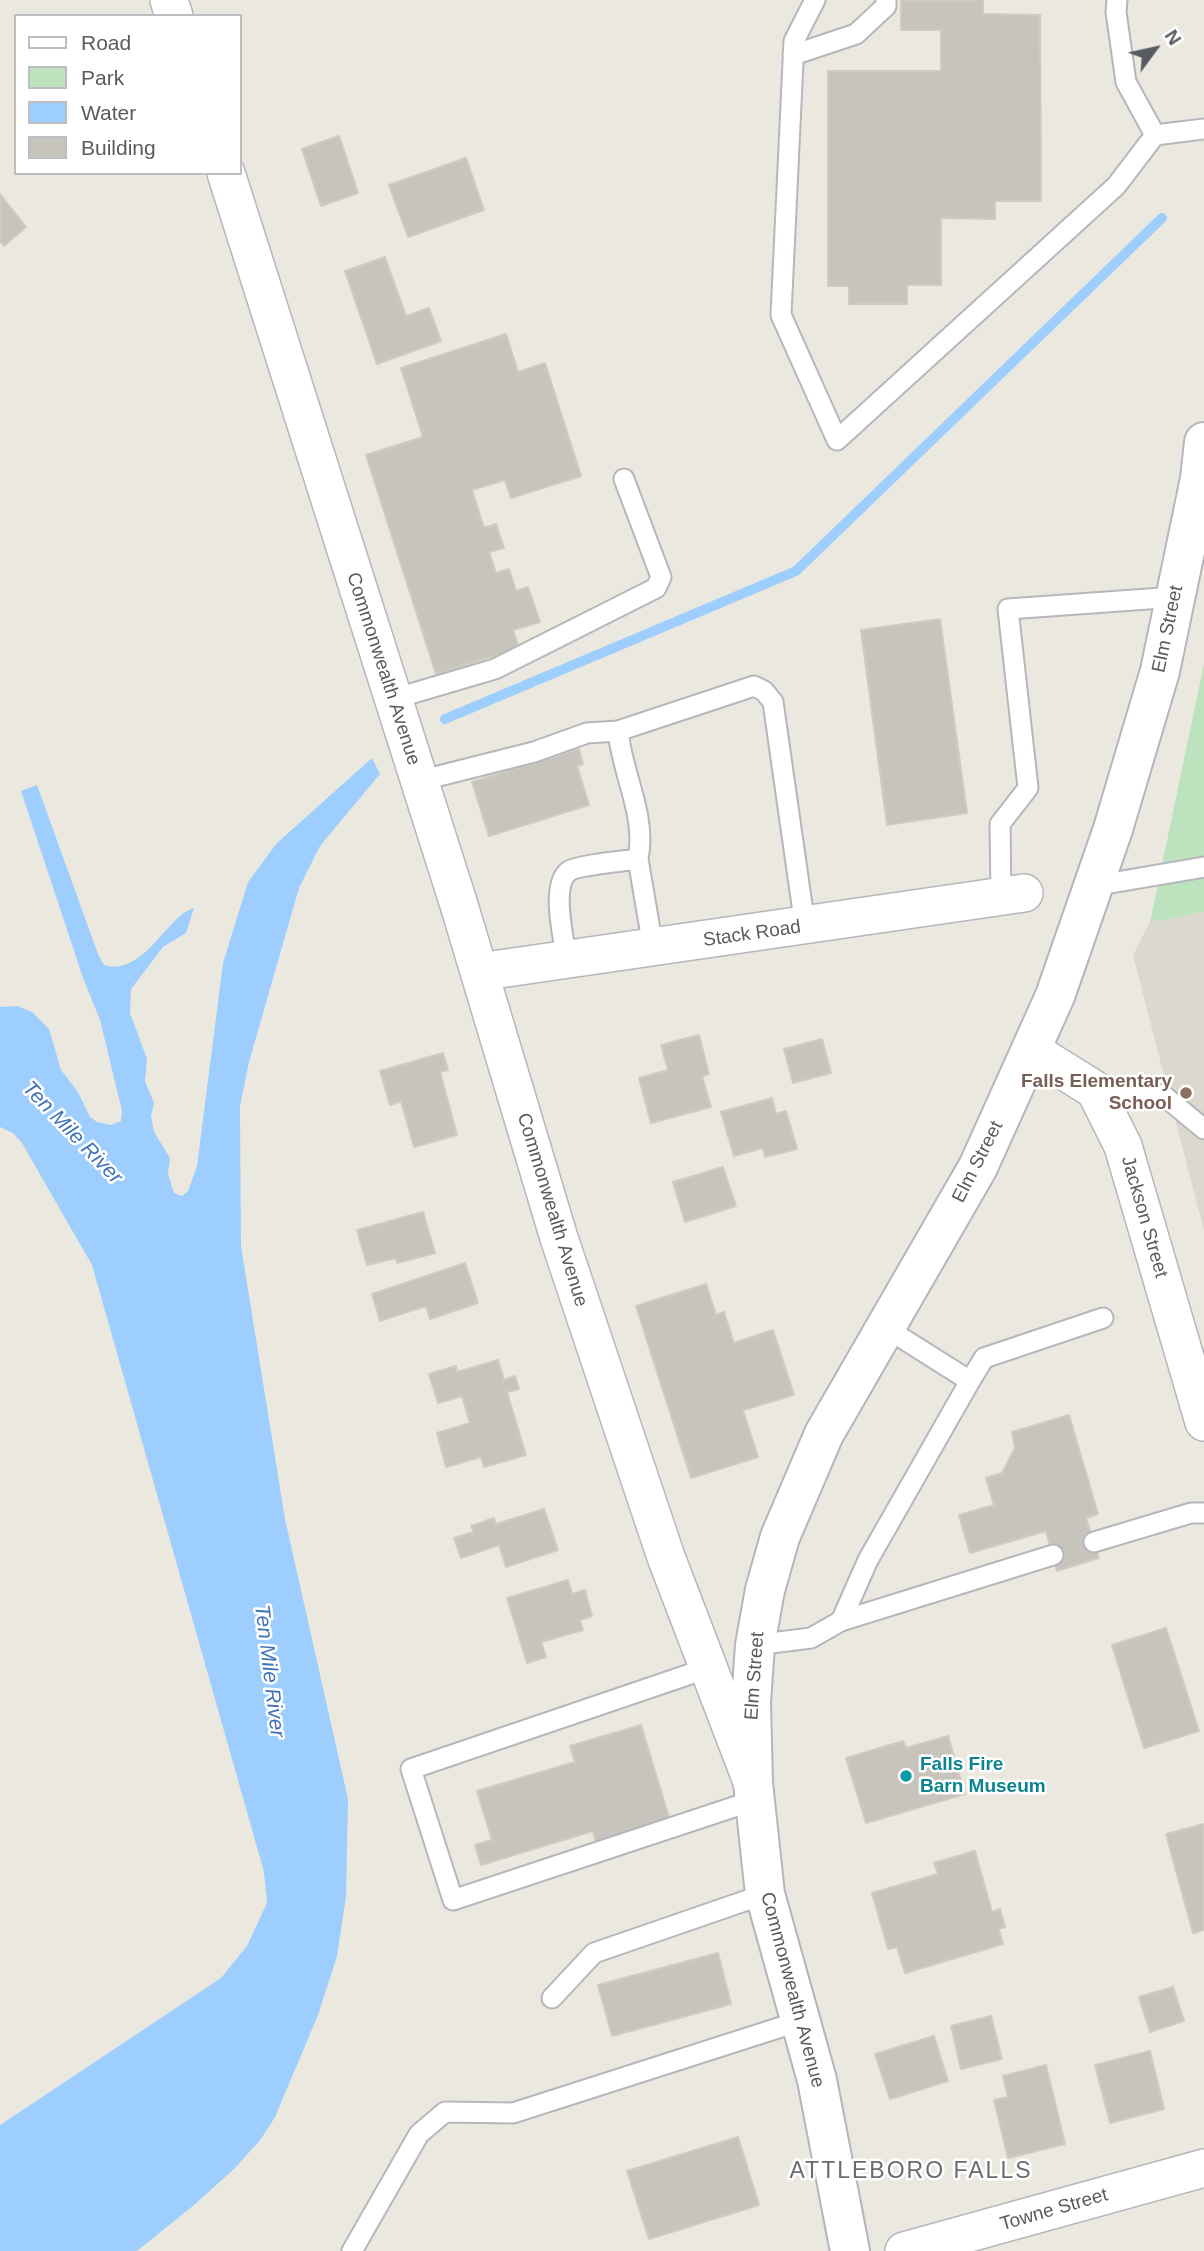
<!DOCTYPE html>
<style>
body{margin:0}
#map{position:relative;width:1204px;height:2251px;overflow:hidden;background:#ebe9df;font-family:Helvetica,sans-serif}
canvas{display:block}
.legend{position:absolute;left:14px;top:14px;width:228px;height:161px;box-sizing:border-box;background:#fff;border:2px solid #bcbebf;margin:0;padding:9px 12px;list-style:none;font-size:21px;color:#585c60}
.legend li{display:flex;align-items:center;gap:14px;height:35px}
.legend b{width:35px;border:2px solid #bcbebf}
.north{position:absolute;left:1120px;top:14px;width:70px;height:70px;-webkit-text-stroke:5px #fff;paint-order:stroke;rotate:57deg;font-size:19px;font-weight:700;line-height:28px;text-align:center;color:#585c60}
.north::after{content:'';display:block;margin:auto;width:24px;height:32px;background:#585c60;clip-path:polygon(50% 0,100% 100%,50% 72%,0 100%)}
</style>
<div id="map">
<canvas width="1204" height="2251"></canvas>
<ul class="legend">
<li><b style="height:9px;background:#fff"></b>Road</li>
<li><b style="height:19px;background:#bce3be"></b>Park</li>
<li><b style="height:19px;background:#9ecefd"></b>Water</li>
<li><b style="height:19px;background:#c6c4bd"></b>Building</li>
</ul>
<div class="north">N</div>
</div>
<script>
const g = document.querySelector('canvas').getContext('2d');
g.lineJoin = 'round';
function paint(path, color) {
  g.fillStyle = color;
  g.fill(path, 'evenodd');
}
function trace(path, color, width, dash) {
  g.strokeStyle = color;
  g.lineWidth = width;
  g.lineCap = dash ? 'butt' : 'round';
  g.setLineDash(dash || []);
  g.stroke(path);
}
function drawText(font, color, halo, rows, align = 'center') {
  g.font = font + ' Helvetica,sans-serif';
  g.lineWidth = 5;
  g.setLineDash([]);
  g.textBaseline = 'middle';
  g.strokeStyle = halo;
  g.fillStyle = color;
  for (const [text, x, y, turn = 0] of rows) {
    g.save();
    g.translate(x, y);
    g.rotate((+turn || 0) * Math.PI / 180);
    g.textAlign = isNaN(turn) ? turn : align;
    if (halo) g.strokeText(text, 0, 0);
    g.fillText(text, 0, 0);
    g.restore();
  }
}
const education = new Path2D(`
 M1204 912V1231L1133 955 1150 922Z`);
const green = new Path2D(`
 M1204 663V912L1150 922 1201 678Z`);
const water = new Path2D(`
 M372 758 380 774 320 846 299 888 249 1062 240 1106 241 1246 285 1519 348 1799 346 1897 337 1956 318 2015 275 2117 261 2139 235 2168 194 2205 137 2251H0V2125L221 1978 247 1946 267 1903 264 1872 92 1265 22 1143 13 1133 0 1127V1007L17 1006 32 1012 49 1029 61 1070 78 1092 90 1117 97 1122 111 1125 121 1121 122 1111 100 1020 83 978 21 791 37 785 98 954 104 965C137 975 159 934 180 916 184 912 189 910 194 908L186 933 163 947 131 989 130 1013 147 1059 145 1081 154 1103 151 1116 154 1132 170 1158 168 1174 174 1193 182 1196 188 1191 197 1166 223 963 248 882 277 843Z`);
const stream = new Path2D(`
 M445 719 796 571 1162 218`);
const building = new Path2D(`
 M901 0H983V14L1040 15 1041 201H995V219L941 218V285H907V304H849V286H828V71H941V30H901Z
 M339 136 358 193 321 206 302 149Z
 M466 158 484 210 408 237 389 185Z
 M0 194 26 227 4 246 0 241Z
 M385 257 406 316 429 308 441 341 377 364 345 271Z
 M506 334 518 372 545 363 581 476 511 498 505 480 472 490 484 528 496 524 504 548 489 552 496 573 509 569 516 591 528 587 540 622 513 630 519 648 436 674 366 455 423 437 401 368Z
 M940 619 967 813 887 825 861 630Z
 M579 749 583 764 577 766 589 805 489 836 472 782Z
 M699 1035 709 1074 702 1076 711 1107 651 1123 639 1078 668 1070 661 1045Z
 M822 1039 831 1073 793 1083 784 1049Z
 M443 1053 448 1070 440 1072 457 1135 414 1147 401 1101 390 1105 380 1071Z
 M772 1098 776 1114 786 1111 797 1149 765 1157 763 1148 734 1156 721 1112Z
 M723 1167 736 1206 685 1222 673 1182Z
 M423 1212 435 1253 397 1263 396 1258 367 1265 357 1230Z
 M465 1263 478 1303 430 1319 426 1306 380 1321 372 1294Z
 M706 1284 716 1315 724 1312 734 1343 773 1330 794 1395 743 1410 758 1457 691 1478 636 1306Z
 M498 1360 504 1380 515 1376 519 1389 507 1392 526 1455 484 1467 481 1457 446 1467 437 1433 470 1423 462 1396 438 1403 429 1374 456 1366 457 1372Z
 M1069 1415 1098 1514 1086 1518 1099 1558 1057 1571 1046 1531 970 1553 959 1515 994 1505 986 1478 1002 1473 1015 1448 1012 1432Z
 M544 1509 558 1550 506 1567 499 1545 461 1558 454 1538 474 1532 471 1526 494 1518 496 1524Z
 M568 1580 572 1594 585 1590 592 1616 580 1620 583 1630 541 1642 546 1657 527 1663 507 1598Z
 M1166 1628 1199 1731 1144 1748 1112 1645Z
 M641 1725 670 1821 596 1843 593 1831 481 1865 475 1845 492 1840 477 1791 575 1762 570 1746Z
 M948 1736 965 1794 866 1823 846 1758 903 1741 906 1748Z
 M1204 1824V1930L1193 1933 1166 1834Z
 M975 1851 992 1912 1000 1909 1005 1927 999 1929 1003 1944 905 1973 897 1947 888 1949 872 1893 938 1874 934 1863Z
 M718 1953 731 2004 612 2036 598 1985Z
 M1173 1987 1184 2021 1150 2032 1139 1997Z
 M991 2016 1002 2059 961 2069 951 2026Z
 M934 2036 948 2081 890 2099 875 2054Z
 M1150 2051 1164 2109 1110 2123 1095 2065Z
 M1046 2065 1065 2144 1008 2158 994 2100 1008 2097 1003 2076Z
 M738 2137 759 2205 649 2239 627 2171Z`);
const lane = new Path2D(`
 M815 0 794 41 781 315 837 440 1116 186 1155 135 1204 129
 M1117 0 1116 12 1126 82 1155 135
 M793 55 856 34 886 6V0
 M393 699 495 669 656 588 661 577 624 479
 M419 781 534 752 587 733 618 731 754 686 764 691 773 702 805 926
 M638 859 653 947
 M1093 886 1204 867
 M1001 896 1000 824 1028 788 1008 609 1176 597
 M567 960C564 940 550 885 569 871 578 865 625 861 638 859 647 816 622 774 618 731
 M1095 1090 1163 1095 1204 1129
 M970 1381 984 1358 1103 1318
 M1094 1542 1191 1513H1204
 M841 1621 868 1560 970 1381 886 1328
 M755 1645 811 1638 841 1621 1053 1555
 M708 1668 411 1769 453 1900 755 1800
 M552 1998 594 1953 765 1894
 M352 2251 419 2134 445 2112 513 2113 800 2021`);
const street = new Path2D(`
 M169 0 174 16
 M226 173 459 905 559 1238 666 1557 751 1779
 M479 972 1024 893
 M1031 1050 1095 1090 1123 1146 1204 1422
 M904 2251 1204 2168`);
const secondary = new Path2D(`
 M850 2251 817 2080 765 1894 753 1783 751 1702 755 1645 765 1590 780 1537 824 1434 978 1167 1055 996 1113 829 1160 671 1200 479 1204 442`);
const markers = [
 [1186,1093,7,"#8d6e63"],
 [906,1776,7,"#0f9aa8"]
];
const streetNames = [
 ["Elm Street",1168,629,-78],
 ["Commonwealth Avenue",383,669,72],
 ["Stack Road",752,934,-8],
 ["Elm Street",978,1162,-63],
 ["Commonwealth Avenue",552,1210,73],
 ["Jackson Street",1144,1217,74],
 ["Elm Street",755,1676,-86],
 ["Commonwealth Avenue",792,1990,75],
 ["Towne Street",1054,2210,-16]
];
const educationNames = [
 ["Falls Elementary",1172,1082],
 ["School",1172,1104]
];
const cultureNames = [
 ["Falls Fire",920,1765],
 ["Barn Museum",920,1787]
];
const waterNames = [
 ["Ten Mile River",72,1133,46],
 ["Ten Mile River",269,1671,83]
];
const quarterNames = [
 ["ATTLEBORO FALLS",911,2172]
];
paint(education, '#dbd8ce');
paint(green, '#bce3be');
paint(water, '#9ecefd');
trace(stream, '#9ecefd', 10);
paint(building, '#c6c4bd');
trace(building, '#d0cbbe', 2);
trace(lane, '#b5b7bc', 23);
trace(street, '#b5b7bc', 40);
trace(secondary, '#b3b6bc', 42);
trace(lane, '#fff', 19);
trace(street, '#fff', 37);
trace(secondary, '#fff', 38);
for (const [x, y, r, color] of markers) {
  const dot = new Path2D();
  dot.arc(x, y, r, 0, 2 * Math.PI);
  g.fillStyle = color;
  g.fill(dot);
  trace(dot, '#fff', 2.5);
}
drawText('19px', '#585c60', '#fff', streetNames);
drawText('bold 19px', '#785e54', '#fff', educationNames, 'right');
drawText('bold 19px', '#0d838f', '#fff', cultureNames, 'left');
drawText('italic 21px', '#4073b6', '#fff', waterNames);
g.letterSpacing = '2px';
drawText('23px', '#696d72', '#fff', quarterNames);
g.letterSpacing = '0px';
</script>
